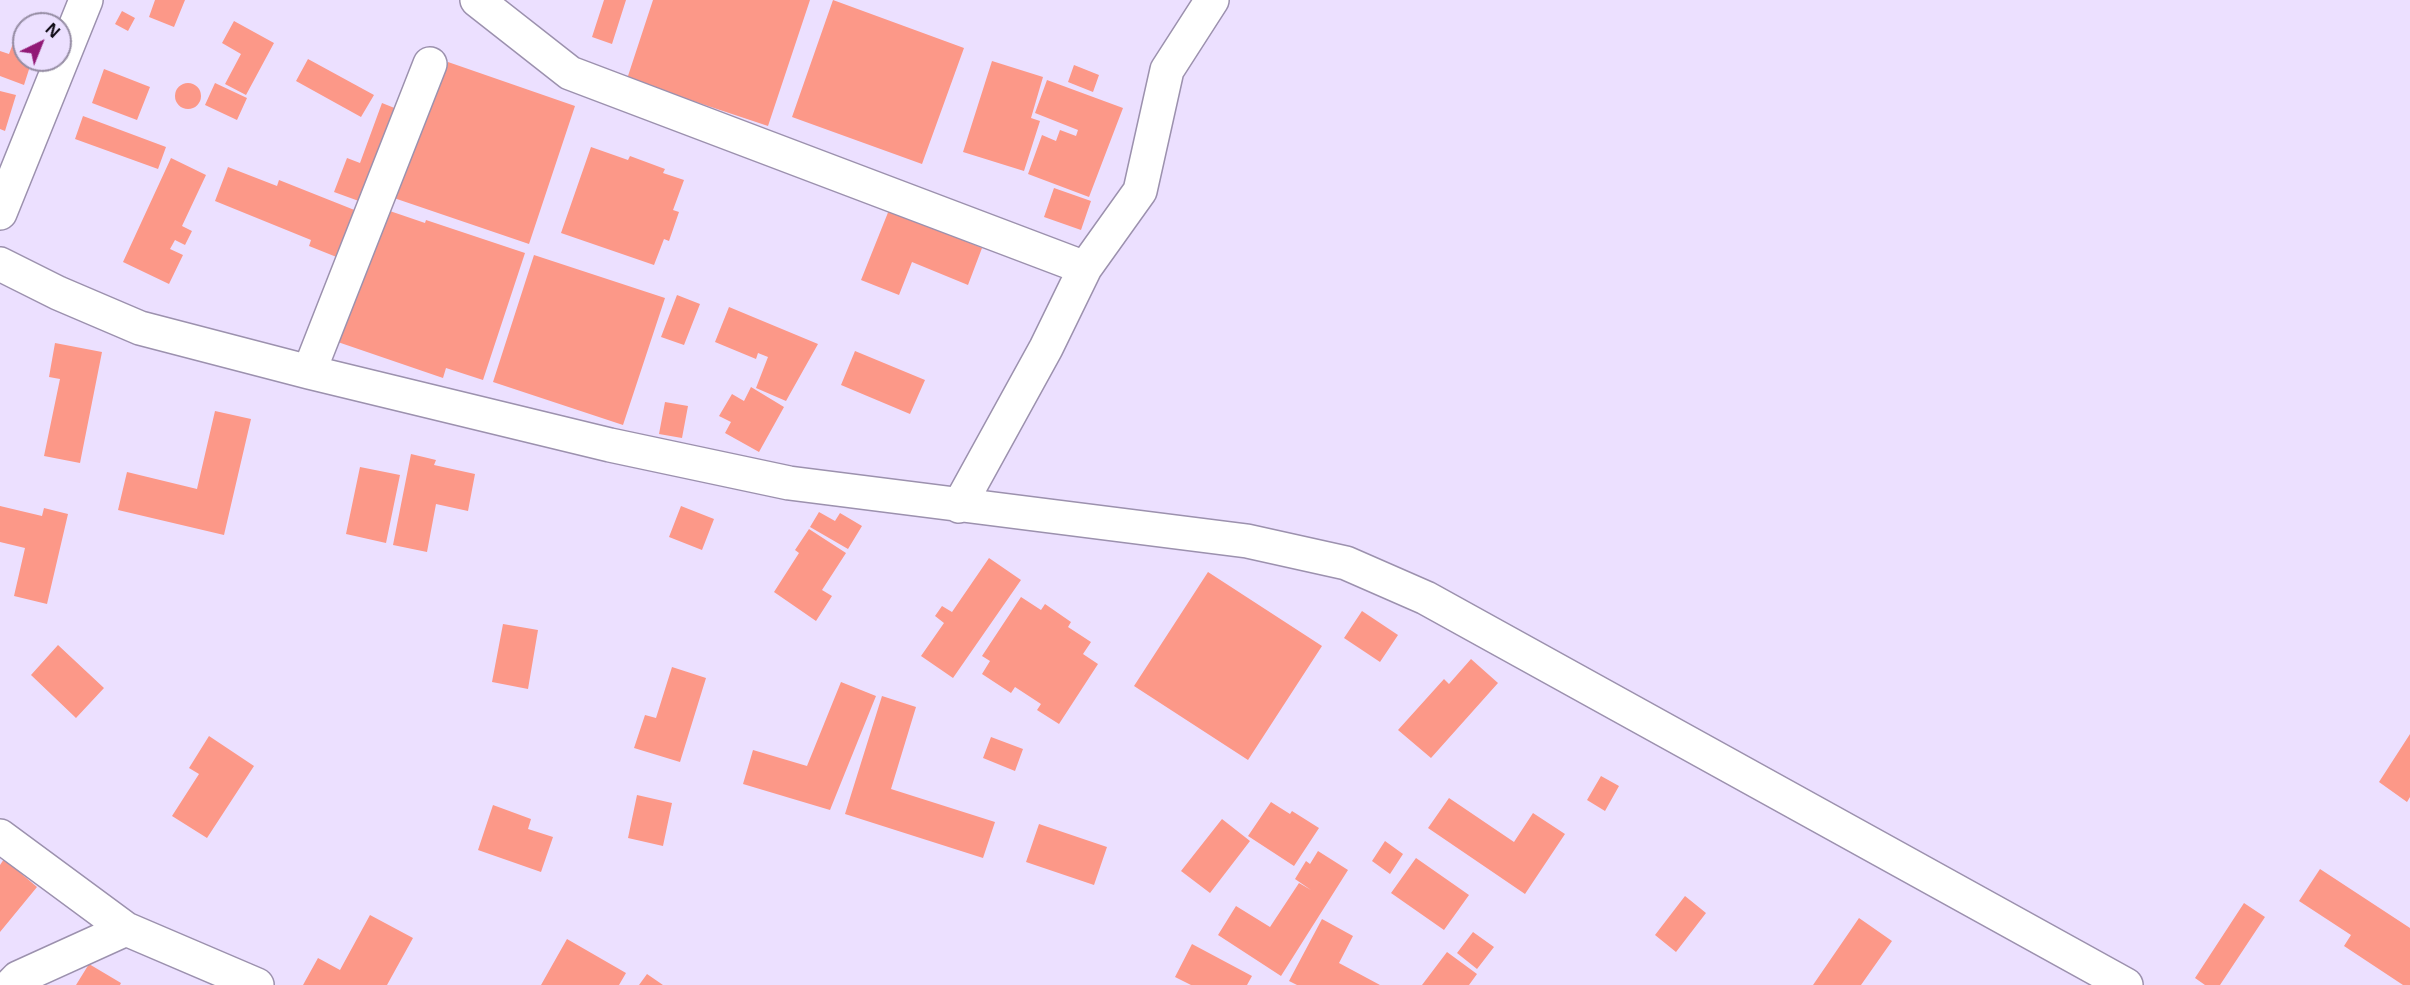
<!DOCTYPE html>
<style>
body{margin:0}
#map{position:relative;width:2410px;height:985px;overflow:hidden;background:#ece0ff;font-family:"Open Sans",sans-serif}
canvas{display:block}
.north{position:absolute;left:12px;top:12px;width:60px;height:60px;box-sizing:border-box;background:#ece0ff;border:2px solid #958ca3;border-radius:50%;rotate:43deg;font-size:16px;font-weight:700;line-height:24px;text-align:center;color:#130e19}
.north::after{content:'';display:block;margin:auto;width:21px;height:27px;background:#911976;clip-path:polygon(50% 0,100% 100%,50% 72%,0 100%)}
</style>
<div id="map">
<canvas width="2410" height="985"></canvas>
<div class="north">N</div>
</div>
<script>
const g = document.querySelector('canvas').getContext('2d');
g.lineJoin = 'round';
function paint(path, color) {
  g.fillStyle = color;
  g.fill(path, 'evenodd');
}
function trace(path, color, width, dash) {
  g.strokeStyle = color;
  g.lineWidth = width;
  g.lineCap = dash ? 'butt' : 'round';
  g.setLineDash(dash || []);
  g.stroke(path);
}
const building = new Path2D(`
 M155 0H185L174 27 149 17Z
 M604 0H626L612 44 592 37Z
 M653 0H810L768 126 627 79Z
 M833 0 964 48 922 164 792 117Z
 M122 11 135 18 128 31 115 24Z
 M234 21 274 43 246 95 225 84 241 54 222 43Z
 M17 33 24 35V60H32L24 85 0 76V51L9 54Z
 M308 59 374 95 361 117 296 81Z
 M992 61 1043 77 1031 118 1040 121 1024 171 963 152Z
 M448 62 575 106 529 244 391 197Z
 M1074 65 1099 75 1093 92 1068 82Z
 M104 69 150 87 137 120 92 103Z
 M1047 80 1123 108 1089 197 1028 174 1042 135 1056 141 1060 130 1076 136 1078 130 1035 113Z
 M175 96a13 13 0 1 1 26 0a13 13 0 1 1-26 0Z
 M215 83 247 98 237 120 205 105Z
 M0 91 16 95 5 131 0 129Z
 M382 103 402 111 367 204 334 192 347 158 360 163Z
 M83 116 166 147 158 169 75 139Z
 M591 147 628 160 630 156 665 169 663 173 684 180 673 210 679 212 669 241 664 239 654 265 561 233Z
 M171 158 206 175 182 226 192 231 185 245 175 240 170 249 183 255 169 284 123 262Z
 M228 167 277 186 279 180 362 213 344 260 309 246 311 240 215 201Z
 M1054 188 1091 201 1081 230 1044 217Z
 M384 209 425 223 426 220 525 253 483 380 446 368 443 378 329 339Z
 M889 210 982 248 968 285 912 262 899 295 861 280Z
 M534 255 665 298 623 425 493 382Z
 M677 295 700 304 684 345 661 337Z
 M729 307 818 344 786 401 756 388 768 357 758 353 756 359 715 342Z
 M55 343 102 352 80 463 44 456 60 379 49 377Z
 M855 351 925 380 910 414 841 385Z
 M751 387 784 407 759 452 725 433 731 422 719 416 732 394 744 401Z
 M665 402 688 406 682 438 659 434Z
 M215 411 251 419 224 535 118 510 127 472 197 489Z
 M411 454 436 460 434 465 475 474 468 511 436 504 427 552 393 545Z
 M360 467 400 475 386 543 346 534Z
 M0 506 42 516 44 508 68 514 47 604 14 596 25 548 0 542Z
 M681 506 714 519 702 550 669 537Z
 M819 512 835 521 840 513 862 526 848 549 810 527Z
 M809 529 846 553 822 590 832 596 816 621 774 592 799 553 795 550Z
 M989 558 1021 580 953 678 921 656 944 623 935 616 942 606 952 612Z
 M1208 572 1322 646 1248 760 1134 686Z
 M1021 597 1041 610 1045 604 1071 622 1068 627 1091 642 1083 654 1098 664 1059 724 1037 710 1041 704 1015 687 1011 693 982 674 990 661 982 656Z
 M1362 611 1398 635 1380 662 1344 638Z
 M503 624 538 630 528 689 492 682Z
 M58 645 104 688 76 718 31 675Z
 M1471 659 1498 683 1431 758 1398 730 1444 679 1449 684Z
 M672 667 706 678 680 762 634 748 645 715 656 718Z
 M841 682 876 696 830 810 743 784 753 750 807 766Z
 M882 696 916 707 891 789 995 822 983 858 845 814Z
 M2410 734V797L2407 802 2379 782Z
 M209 736 254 766 207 838 172 816 199 774 189 768Z
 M991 737 1023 749 1015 771 983 758Z
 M1601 776 1619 786 1605 811 1587 800Z
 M637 795 672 803 663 846 628 838Z
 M1449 798 1514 842 1533 813 1565 834 1525 894 1428 828Z
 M1271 802 1290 814 1292 811 1319 828 1294 866 1248 836Z
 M493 805 531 819 528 829 553 837 541 872 478 850Z
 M1222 819 1250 841 1210 893 1181 871Z
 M1039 824 1107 847 1094 885 1026 862Z
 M1385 841 1403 854 1390 874 1372 861Z
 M1318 851 1348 870 1281 976 1218 935 1236 906 1270 927 1299 883 1311 890 1295 879 1306 861 1310 864Z
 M1416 858 1469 895 1444 930 1391 893Z
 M4 859 37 887 0 932V865Z
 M2320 869 2410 928V985H2403L2344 946 2351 935 2299 901Z
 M1685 896 1706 913 1676 952 1655 935Z
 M2244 903 2265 917 2220 985H2205L2195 978Z
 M370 915 413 938 387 985H303L318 958 340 970Z
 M1859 918 1892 941 1861 985H1813Z
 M1322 919 1353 936 1339 963 1380 985H1297L1289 981Z
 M1473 932 1494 947 1477 969 1457 953Z
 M567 939 626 973 619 985H541Z
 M1192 944 1252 976 1247 985H1191L1175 977Z
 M1447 952 1477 974 1469 985H1422Z
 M89 964 121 983 120 985H76Z
 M647 974 663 985H639Z`);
const minor = new Path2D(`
 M477 0 570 73 1085 268
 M0 213 86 0
 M0 264 58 293 140 328 309 372 610 445 789 483 1247 541 1346 563 1426 598 2126 985
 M309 372 430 64
 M959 506 1046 348 1085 268 1140 191 1167 70 1212 0
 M0 836 126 929 257 985
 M11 985 18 978 126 929`);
paint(building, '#fc9888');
trace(minor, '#9c91ae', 36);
trace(minor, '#fff', 33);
</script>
